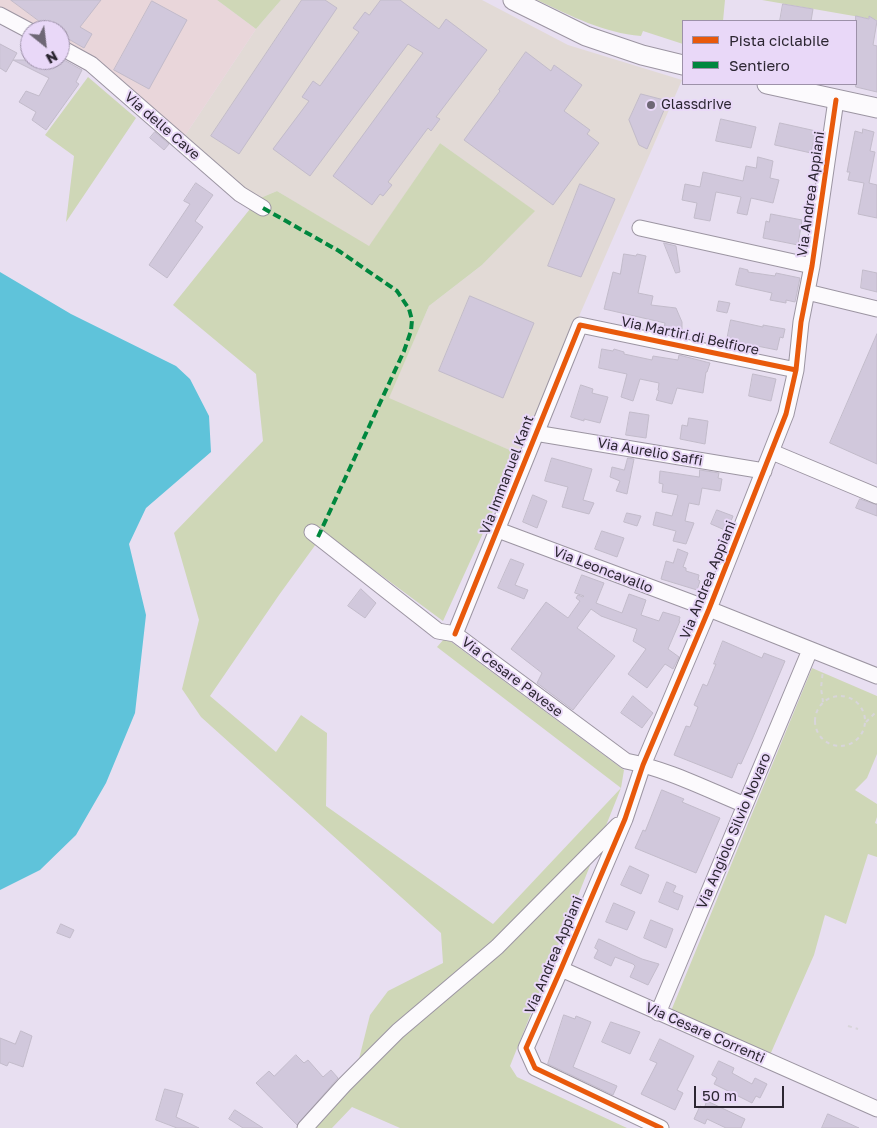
<!DOCTYPE html>
<style>
body{margin:0}
#map{position:relative;width:877px;height:1128px;overflow:hidden;background:#e8dff1;font-family:"Golos Text",sans-serif}
canvas{display:block}
.legend{position:absolute;left:682px;top:20px;width:175px;height:65px;box-sizing:border-box;background:#e9d8f8;border:1px solid #9d91a9;margin:0;padding:6px 9px;list-style:none;font-size:15px;color:#2c2632}
.legend li{display:flex;align-items:center;gap:10px;height:25px}
.legend b{width:25px;border:1px solid #9d91a9}
.north{position:absolute;left:20px;top:20px;width:50px;height:50px;box-sizing:border-box;background:#e9d8f8;border:1px solid #9d91a9;border-radius:50%;rotate:151deg;font-size:14px;font-weight:700;line-height:20px;text-align:center;color:#2c2632}
.north::after{content:'';display:block;margin:auto;width:18px;height:22px;background:#6e6775;clip-path:polygon(50% 0,100% 100%,50% 72%,0 100%)}
.scale{position:absolute;left:694px;top:1086px;width:90px;height:22px;box-sizing:border-box;border:2px solid #2c2632;border-top:0;padding-left:6px;font-size:15px;line-height:18px;white-space:nowrap;color:#2c2632;-webkit-text-stroke:4px #e9d8f8;paint-order:stroke}
</style>
<div id="map">
<canvas width="877" height="1128"></canvas>
<ul class="legend">
<li><b style="height:6px;background:#e8590c"></b>Pista ciclabile</li>
<li><b style="height:6px;background:#00873e"></b>Sentiero</li>
</ul>
<div class="north">N</div>
<div class="scale">50 m</div>
</div>
<script>
const g = document.querySelector('canvas').getContext('2d');
g.lineJoin = 'round';
function paint(path, color) {
  g.fillStyle = color;
  g.fill(path, 'evenodd');
}
function trace(path, color, width, dash) {
  g.strokeStyle = color;
  g.lineWidth = width;
  g.lineCap = dash ? 'butt' : 'round';
  g.setLineDash(dash || []);
  g.stroke(path);
}
function drawText(font, color, halo, rows, align = 'center') {
  g.font = font + ' "Golos Text",sans-serif';
  g.lineWidth = 4;
  g.setLineDash([]);
  g.textBaseline = 'middle';
  g.strokeStyle = halo;
  g.fillStyle = color;
  for (const [text, x, y, turn = 0] of rows) {
    g.save();
    g.translate(x, y);
    g.rotate((+turn || 0) * Math.PI / 180);
    g.textAlign = isNaN(turn) ? turn : align;
    if (halo) g.strokeText(text, 0, 0);
    g.fillText(text, 0, 0);
    g.restore();
  }
}
const commercial = new Path2D(`
 M281 0H482L568 45 682 80 519 454 388 399 429 306 482 265 534 211 440 143 369 247 277 191 258 199 184 137 256 29Z`);
const industrial = new Path2D(`
 M0 0H217L256 29 184 137 60 41V30H39L0 9Z`);
const green = new Path2D(`
 M217 0H281L256 29Z
 M537 0H725L723 21H683V44L643 31 641 36C604 33 571 16 537 0Z
 M762 0H877V20Z
 M88 77 136 118 66 222 74 156 45 135Z
 M440 143 535 211 482 265 429 306 389 398 519 454 443 621 324 533 279 595 210 696 276 752 301 715 327 733 326 806 493 924 621 788 437 647 444 639 450 641 624 770 621 788 510 1066 517 1077 627 1128H400L352 1107 332 1128H309L357 1067 370 1015 388 991 443 963 441 933 201 717 182 689 199 620 174 533 263 441 256 374 173 305 258 199 277 191 369 246Z
 M812 668 877 696V754L867 778 855 790 877 804V817L875 823 877 824V857L868 854 846 924 825 915 814 955 770 1055 671 1011Z`);
const water = new Path2D(`
 M0 272 71 314 176 366 190 379 209 416 211 452 146 508 129 544 146 615 135 713 106 783 76 835 40 870 0 890Z`);
const building = new Path2D(`
 M11 0H101L80 27 92 34 84 48 65 37 67 32 54 22 49 28Z
 M302 0H325L337 8 239 154 211 136Z
 M381 0H400L439 29 446 19 487 50 436 117 440 119 431 131 428 128 388 182 392 185 383 196 380 194 372 205 333 176 423 53 408 44 310 176 273 149 309 101 302 97 313 81 320 86 359 32 353 28 365 12 369 15Z
 M152 1 187 20 149 89 114 70Z
 M783 4 813 9 811 21H780Z
 M856 16 869 19V16L877 21 873 45 877 46V92L856 87Z
 M0 44 17 53 13 60H64L82 70 76 82 79 84 46 130 32 120 36 112 19 102 26 91 39 96 49 78 13 60 6 72 0 68Z
 M526 52 551 71 554 65 582 85 564 111 590 130 587 134 599 143 553 205 464 140 500 91 499 90Z
 M641 94 668 101 647 149 639 145 629 120Z
 M721 119 756 127 751 148 716 141Z
 M780 123 816 131 811 153 775 145Z
 M863 129 874 132 870 151 875 152 869 183 877 185V218L858 214 864 183 848 180 850 172H847L855 131 862 133Z
 M155 132 169 144 164 150 150 138Z
 M758 157 773 161 770 178 779 180 773 203 751 198 747 215 737 213 741 197 716 192 710 221 694 218 697 203 682 200 685 184 700 187 703 172 743 181 746 166 756 168Z
 M196 183 213 195 195 221 203 227 167 278 149 265 190 204 184 201Z
 M580 184 615 199 581 277 548 266Z
 M771 214 802 220 798 245 763 238 766 221 769 222Z
 M664 243 676 246 680 272 676 273Z
 M624 254 636 256 637 254 646 256 638 293 653 296 651 305 676 308 682 322V332L664 329 665 323 604 309 613 272 620 274Z
 M740 268 748 270V272L775 276 776 273 800 278 795 302 786 300V303L770 300 772 293 736 285Z
 M863 270 877 273V292L861 288Z
 M470 296 534 323 503 398 439 371Z
 M719 301 730 303 727 313 717 311Z
 M731 320 763 327V325L785 329 783 338 780 337 777 350 727 340Z
 M877 334V464L830 443Z
 M602 349 613 351 614 349 624 352V354L652 360 653 356 678 360 679 355 710 363 707 372H706L703 393 677 388 672 404 656 400 659 391 658 390 659 383 640 379 633 401 621 397 627 374 599 368Z
 M753 374 776 379 771 401 749 396Z
 M581 385 593 389 592 393 608 397 600 423 584 419V421L571 417Z
 M630 412 649 415 646 438 626 435Z
 M689 418 708 421 705 444 680 439 682 425 687 426Z
 M552 458 592 469 583 500 594 503 589 514 562 507 568 487 545 481Z
 M628 458 634 459 627 494 616 491 620 481 610 477 612 467 624 470Z
 M700 470 719 473 718 478 722 479 720 491 702 488 699 505 689 503 685 521 694 523 686 544 673 541 676 531 653 525 656 512 672 516 678 495 662 492 663 484 659 483 660 471 699 477Z
 M533 495 547 501 537 528 523 522Z
 M860 499 877 505V516L856 508Z
 M717 510 733 516 727 531 711 524Z
 M627 513 641 516 637 526 624 522Z
 M602 531 624 538 617 557 595 549Z
 M678 549 688 553 683 567 686 568V571L699 575 698 580 700 581 697 590 661 579 666 561 673 563Z
 M511 559 524 564 515 585 528 590 524 599 498 588Z
 M582 575 604 583 596 603 622 613 629 594 646 600 641 615 659 621 663 612 680 617 679 621H680L668 649 679 657 673 669 665 664 647 688 628 674 646 649 633 641 637 629 601 616 591 609 577 628 615 656 573 710 537 683 542 673 511 649 546 602 568 618 580 601 576 598 578 595 583 597 584 596 575 593Z
 M361 589 376 603 365 618 348 606Z
 M723 641 762 658 764 653 785 661 753 737 741 764 738 763 732 778 674 755 686 726 690 727 698 707 694 705 703 684 707 686 716 664H714Z
 M633 696 653 713 642 728 621 713Z
 M662 790 684 799 682 802 720 818 696 873 635 848 643 830 645 831Z
 M630 866 649 875 641 894 621 885Z
 M667 882 676 886 673 892 683 896 678 910 659 902Z
 M614 903 635 912 627 930 606 922Z
 M651 920 673 929 666 948 644 938Z
 M61 924 74 930 70 938 57 933Z
 M599 939 642 959 659 964 648 985 630 977 635 966 633 964 615 957 611 966 594 958 598 950 595 948Z
 M564 1015 575 1019 576 1016 591 1022 573 1067 617 1086 613 1095 548 1064Z
 M611 1022 640 1032 630 1054 602 1042Z
 M21 1031 32 1036 23 1067 9 1062 7 1066 0 1063V1038L15 1044Z
 M660 1039 694 1056 677 1090 683 1093 675 1110 641 1094 657 1063 650 1060Z
 M296 1055 304 1063 308 1060 323 1077 331 1070 338 1078 297 1125 256 1083 269 1071 274 1076Z
 M719 1061 734 1068 732 1073 752 1084 755 1078 767 1084 760 1098 756 1096 752 1103 714 1084 717 1078 712 1075Z
 M165 1089 183 1094 176 1117 199 1128H177L156 1120Z
 M707 1101 745 1119 741 1128H726L707 1119 705 1124 694 1119 700 1106 704 1108Z
 M235 1110 263 1128H243L229 1119Z
 M828 1114 859 1128H822Z`);
const path = new Path2D(`
 M815 721a25 25 0 1 1 50 0a25 25 0 1 1-50 0Z
 M823 702 821 688 823 670
 M866 722 877 711
 M848 1026 858 1029`);
const minor = new Path2D(`
 M0 15 30 31
 M60 47 91 64 240 194 263 208
 M640 228 812 266
 M807 292 877 309
 M535 433 764 471
 M772 452 877 496
 M498 530 709 609 877 676
 M312 532 438 631 455 634 626 761C667 769 706 789 745 805
 M455 634 580 325 796 370
 M561 969 877 1109
 M658 1013 810 650
 M305 1128 344 1085 398 1031 497 947 618 825
 M661 1128 535 1068 526 1048 561 969 625 819 643 765 709 609 786 414 796 370 801 322 812 266 836 100`);
const major = new Path2D(`
 M513 0 586 36 642 55 683 65
 M767 84 877 108`);
const quiet = new Path2D(`
 M263 208 339 251 397 291 409 309 412 320 411 331 404 351 318 537`);
const cycleway = new Path2D(`
 M455 634 580 325 796 370
 M661 1128 535 1068 526 1048 561 969 625 819 643 765 709 609 786 414 796 370 801 322 812 266 836 100`);
const markers = [
 [651,105,5,"#6e6775"]
];
const poiNames = [
 ["Glassdrive",661,105]
];
const streetNames = [
 ["Via delle Cave",162,126,41],
 ["Via Andrea Appiani",811,194,-82],
 ["Via Martiri di Belfiore",690,336,12],
 ["Via Aurelio Saffi",650,452,10],
 ["Via Immanuel Kant",507,475,-69],
 ["Via Leoncavallo",603,570,21],
 ["Via Andrea Appiani",708,580,-68],
 ["Via Cesare Pavese",512,677,37],
 ["Via Angiolo Silvio Novaro",734,831,-67],
 ["Via Andrea Appiani",554,955,-67],
 ["Via Cesare Correnti",705,1033,24]
];
paint(commercial, '#e2dad6');
paint(industrial, '#e9d6da');
paint(green, '#cfd7b7');
paint(water, '#5fc3da');
paint(building, '#d1c8dc');
trace(building, '#c2bbca', 1);
trace(minor, '#9c95a2', 17);
trace(major, '#9c95a2', 21);
trace(path, '#d8d5da', 2, [4, 4]);
trace(minor, '#fcfafd', 15);
trace(major, '#fcfafd', 19);
trace(quiet, '#00873e', 4, [8, 4]);
trace(cycleway, '#e8590c', 5);
for (const [x, y, r, color] of markers) {
  const dot = new Path2D();
  dot.arc(x, y, r, 0, 2 * Math.PI);
  g.fillStyle = color;
  g.fill(dot);
  trace(dot, '#e9d8f8', 2);
}
drawText('14px', '#2c2632', '#e9d8f8', poiNames, 'left');
drawText('14px', '#2c2632', '#e9d8f8', streetNames);
</script>
